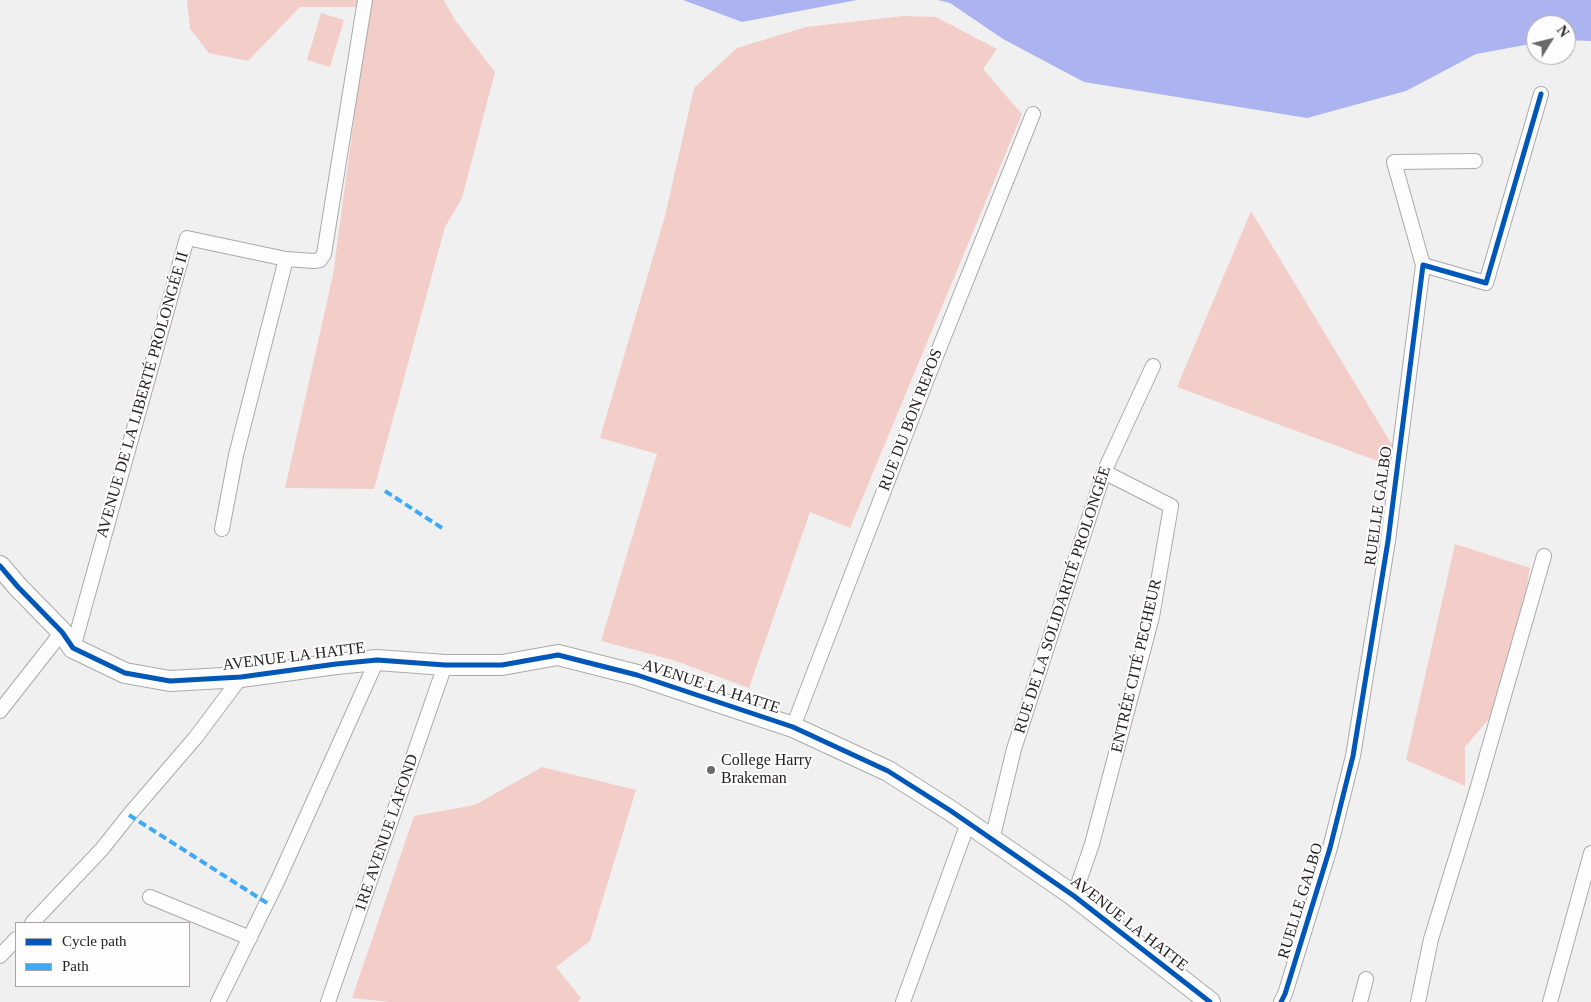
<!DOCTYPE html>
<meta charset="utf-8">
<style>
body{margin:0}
#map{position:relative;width:1591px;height:1002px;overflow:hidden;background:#f1f0f1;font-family:"Times New Roman",serif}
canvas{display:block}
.legend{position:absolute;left:15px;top:922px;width:175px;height:65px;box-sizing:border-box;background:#fffdfe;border:1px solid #a7a5a6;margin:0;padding:6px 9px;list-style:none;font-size:15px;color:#232223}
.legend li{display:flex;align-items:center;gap:10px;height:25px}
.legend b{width:25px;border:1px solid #a7a5a6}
.north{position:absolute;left:1526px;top:15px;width:50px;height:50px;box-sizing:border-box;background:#fffdfe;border:1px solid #a7a5a6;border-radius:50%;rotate:54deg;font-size:14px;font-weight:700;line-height:20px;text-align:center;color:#232223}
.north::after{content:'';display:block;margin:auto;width:18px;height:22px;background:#6b6a6b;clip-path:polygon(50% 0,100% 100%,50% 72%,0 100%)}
</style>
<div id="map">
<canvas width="1591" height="1002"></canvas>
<ul class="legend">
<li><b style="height:6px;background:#0057b8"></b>Cycle path</li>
<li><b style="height:6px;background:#3fa9f5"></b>Path</li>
</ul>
<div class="north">N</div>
</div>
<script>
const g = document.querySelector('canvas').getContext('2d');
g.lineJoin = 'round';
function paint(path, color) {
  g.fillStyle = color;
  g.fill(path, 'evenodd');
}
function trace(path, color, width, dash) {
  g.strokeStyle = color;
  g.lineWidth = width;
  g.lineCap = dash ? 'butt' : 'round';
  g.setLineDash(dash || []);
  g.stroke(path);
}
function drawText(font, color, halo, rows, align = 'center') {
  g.font = font + ' "Times New Roman",serif';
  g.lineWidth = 4;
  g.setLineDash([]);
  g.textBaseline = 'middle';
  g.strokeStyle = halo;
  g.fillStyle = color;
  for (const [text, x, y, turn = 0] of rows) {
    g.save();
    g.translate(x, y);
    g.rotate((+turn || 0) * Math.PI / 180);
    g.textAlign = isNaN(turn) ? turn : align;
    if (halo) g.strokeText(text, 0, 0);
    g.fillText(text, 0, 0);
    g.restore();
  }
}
const green = new Path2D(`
 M187 0H444L455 20 495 72 462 198 445 227 374 489 285 488 333 275 369 7H300L248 61 209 53 190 29Z
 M321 13 344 20 330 67 307 60Z
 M903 16 936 17 997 49 983 69 1022 114 850 528 810 512 749 688 673 660 601 641 657 454 600 438 665 216 694 88 737 48 806 27Z
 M1251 211 1394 448V467L1177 387Z
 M1455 544 1530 568 1507 698 1465 747V786L1406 760Z
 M542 767 636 790 590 941 556 967 581 998 578 1002H390L352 998 414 816 475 805Z`);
const water = new Path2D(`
 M683 0H857L742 22Z
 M938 0H1591V41L1566 40V25H1536V43L1476 54 1406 91 1307 118 1084 82 1003 39 950 3Z`);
const street = new Path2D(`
 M1423 265 1394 162 1475 161
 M222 529 236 455 286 259
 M73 648 187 238 286 259 314 261 320 260 324 254 365 0
 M0 711 62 632
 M793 727 927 379 1033 114
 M992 840 1014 749 1104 472 1153 366
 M1074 896 1092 844 1152 617 1171 506 1104 472
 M150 897 250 938
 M32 923 102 849 129 815 196 737 241 677
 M0 956 16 939
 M218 1002 278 880 377 660
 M328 1002 445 665
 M903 1002 968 823
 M1281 1002 1285 994 1330 848 1353 756 1388 541 1423 265 1486 283 1541 94
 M1360 1002 1366 979
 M1418 1002 1431 939 1476 793 1544 556
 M1550 1002 1591 853`);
const secondary = new Path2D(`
 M0 566 18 587 62 632 73 648 125 673 170 681 241 677 336 664 377 660 445 665H502L558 655 637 675 793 727 888 771 951 811 1074 896 1210 1002`);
const quiet = new Path2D(`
 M385 491 442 528
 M129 815 267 903`);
const cycleway = new Path2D(`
 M0 566 18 587 62 632 73 648 125 673 170 681 241 677 336 664 377 660 445 665H502L558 655 637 675 793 727 888 771 951 811 1074 896 1210 1002
 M1281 1002 1285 994 1330 848 1353 756 1388 541 1423 265 1486 283 1541 94`);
const markers = [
 [711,770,5,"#6b6a6b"]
];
const streetNames = [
 ["AVENUE DE LA LIBERTÉ PROLONGÉE II",143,395,-74],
 ["RUE DU BON REPOS",911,420,-69],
 ["RUELLE GALBO",1379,506,-82],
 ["RUE DE LA SOLIDARITÉ PROLONGÉE",1063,600,-72],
 ["AVENUE LA HATTE",294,657,-7],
 ["ENTRÉE CITÉ PECHEUR",1137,666,-77],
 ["AVENUE LA HATTE",711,687,18],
 ["1RE AVENUE LAFOND",387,833,-71],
 ["RUELLE GALBO",1301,901,-73],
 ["AVENUE LA HATTE",1129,924,38]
];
const poiNames = [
 ["College Harry",721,761],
 ["Brakeman",721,779]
];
paint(green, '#f3cec8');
paint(water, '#abb4f0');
trace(street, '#abaaab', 16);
trace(secondary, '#abaaab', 22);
trace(street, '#fdfdfd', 14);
trace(secondary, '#fdfdfd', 20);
trace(quiet, '#3fa9f5', 4, [8, 4]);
trace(cycleway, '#0057b8', 5);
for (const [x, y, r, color] of markers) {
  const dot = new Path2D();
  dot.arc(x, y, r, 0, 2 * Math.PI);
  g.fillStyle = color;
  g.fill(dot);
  trace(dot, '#fffdfe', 2);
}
drawText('16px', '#232223', '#fffdfe', streetNames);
drawText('16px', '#232223', '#fffdfe', poiNames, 'left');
</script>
